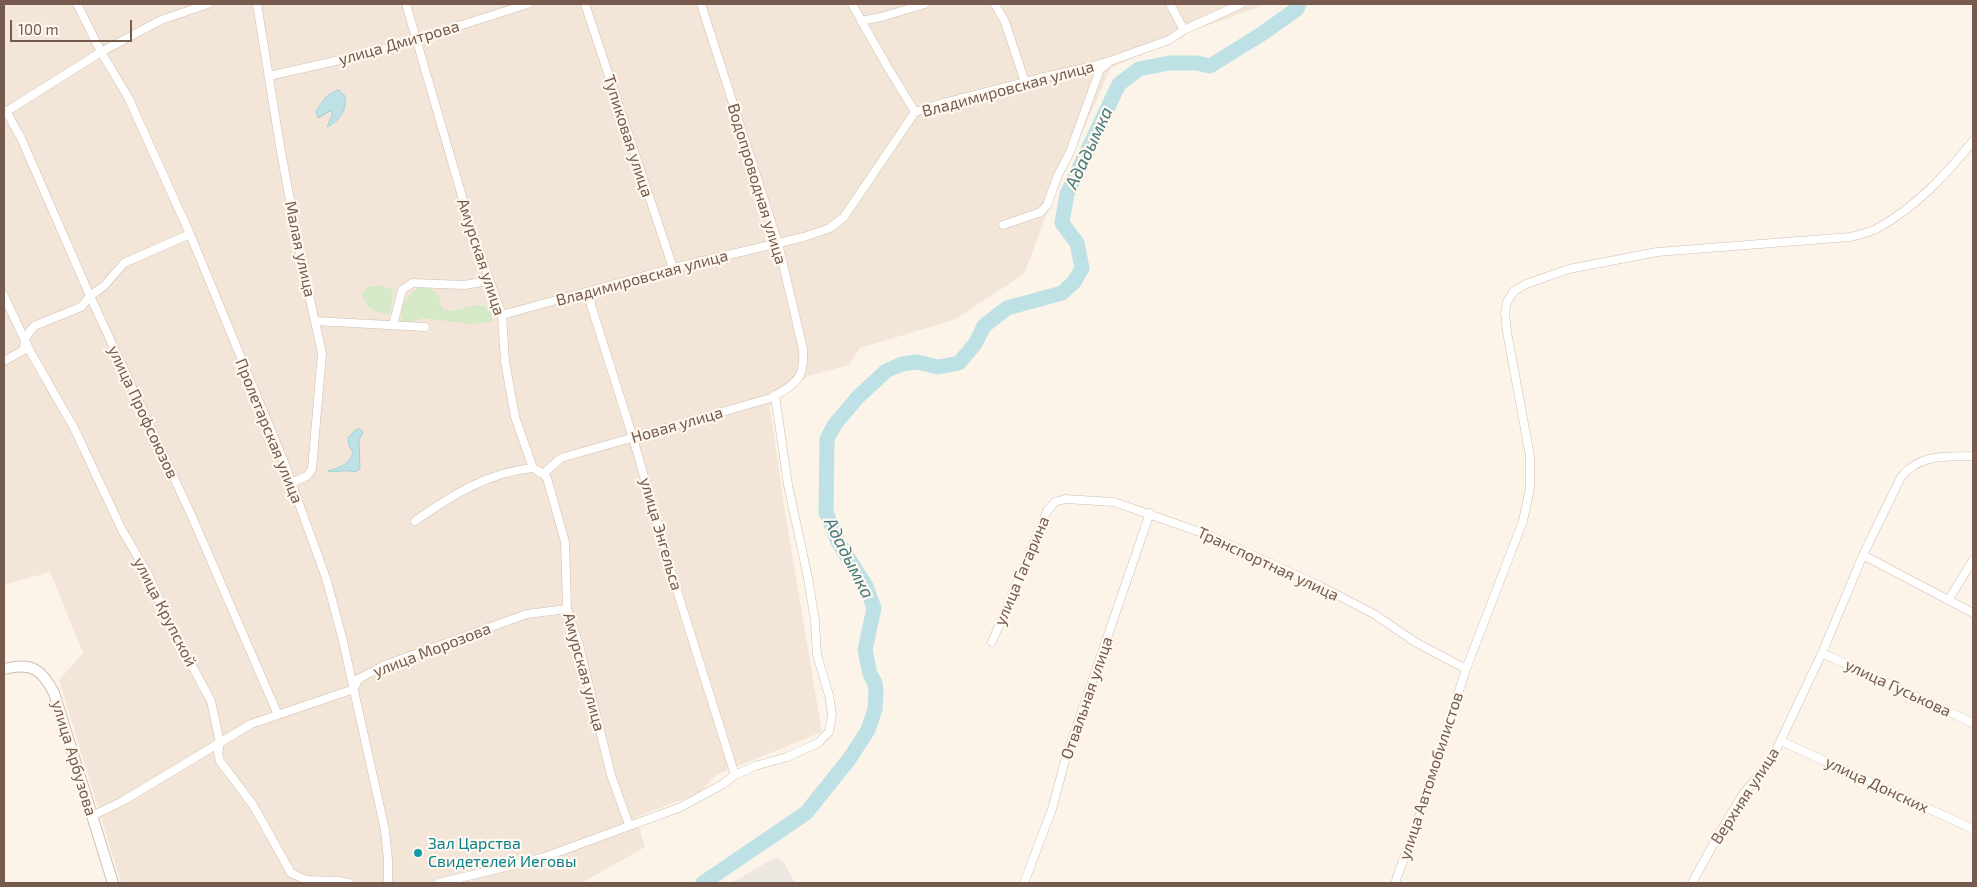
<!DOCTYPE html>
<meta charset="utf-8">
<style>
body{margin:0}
#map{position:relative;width:1977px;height:887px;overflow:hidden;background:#fcf4e9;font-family:"Exo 2",sans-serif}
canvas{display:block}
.frame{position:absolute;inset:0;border:5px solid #755a4d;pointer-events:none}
.scale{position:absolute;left:10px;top:20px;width:122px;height:22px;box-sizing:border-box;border:2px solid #755a4d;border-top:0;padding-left:6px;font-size:15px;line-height:18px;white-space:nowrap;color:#755a4d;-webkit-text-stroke:4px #fef8ef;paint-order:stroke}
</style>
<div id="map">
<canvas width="1977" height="887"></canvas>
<div class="frame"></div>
<div class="scale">100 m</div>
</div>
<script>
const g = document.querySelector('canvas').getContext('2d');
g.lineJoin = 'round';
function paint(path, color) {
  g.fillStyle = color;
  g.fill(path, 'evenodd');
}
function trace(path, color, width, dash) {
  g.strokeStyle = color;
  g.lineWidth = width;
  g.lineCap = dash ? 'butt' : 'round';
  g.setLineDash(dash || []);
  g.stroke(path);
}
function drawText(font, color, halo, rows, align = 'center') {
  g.font = font + ' "Exo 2",sans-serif';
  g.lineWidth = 4.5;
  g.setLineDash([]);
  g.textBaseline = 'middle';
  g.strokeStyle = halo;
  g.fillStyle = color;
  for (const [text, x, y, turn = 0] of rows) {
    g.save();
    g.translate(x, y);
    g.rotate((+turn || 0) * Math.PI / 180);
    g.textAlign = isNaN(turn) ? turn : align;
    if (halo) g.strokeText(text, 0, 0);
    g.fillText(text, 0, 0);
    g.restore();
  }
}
const residential = new Path2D(`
 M4 4H1267L1190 32 1111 68 1052 200 1024 274 954 320 860 348 849 365 808 376 770 407 785 512 822 732 716 775 698 794 636 817 645 847 582 883H121L59 680 83 653 50 572 4 585Z`);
const industrial = new Path2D(`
 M776 857 783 861 795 883H731Z`);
const green = new Path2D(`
 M380 285 393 290 391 310 389 314C374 313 367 309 362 294L368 287Z
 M419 288H428L438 294 442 308 450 311 476 305 487 306 493 315 492 322 469 324 424 318 410 323 401 322C401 307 405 294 419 288Z`);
const water = new Path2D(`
 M338 90 345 96C347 110 340 121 327 127L333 113 330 111 318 118 316 112C322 102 326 94 338 90Z
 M360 429 363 433 359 439 360 469 355 472C346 469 337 473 328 471 339 468 349 465 353 453L349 445 348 438 354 431Z`);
const river = new Path2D(`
 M703 883 806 813 850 758 868 730 875 709 876 691 875 683 870 674 865 650 874 608 866 586 838 542 826 512 827 439 835 424 858 397 886 371 902 364 917 362 938 367 959 363 975 344 984 326 1007 308 1062 293 1074 282 1082 268 1077 243 1062 223 1067 194 1119 84 1139 69 1169 63H1197L1210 66 1260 35 1297 9 1299 4`);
const minor = new Path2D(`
 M77 4 101 52 128 97 190 234 284 462 327 581 343 641 385 830 388 860V883
 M257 4 280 146 299 250 322 353 312 469 307 476 291 483
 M406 4 473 234 502 315 505 361 515 417 533 468 543 474 547 478 565 542 567 609 579 645 611 775 629 825
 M585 4 673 268
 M852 4 887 66 915 112
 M995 4 1005 22 1025 82
 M1170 4 1184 30
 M861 21 881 17 925 4
 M269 76 353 57 389 48 528 4
 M6 111 21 138 90 296 193 519 278 715
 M4 113 101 52 161 20 208 4
 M1003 225 1041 212 1047 205 1058 175 1070 152 1100 69 1107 64
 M591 291V305L633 438 674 581 735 775
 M4 296 31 353 74 428 122 530 148 574 170 625 211 701 220 743 218 753 220 761 253 805 291 873 306 880 339 881 349 883
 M502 315 673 268 804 237 830 228 844 217 915 112 943 103 1040 78 1090 67 1113 60 1169 40 1184 30 1241 4
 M315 321 425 327
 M393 325 402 290 412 283 464 285 489 281
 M4 361 24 350 25 338 34 326 81 307 90 296 104 286 124 263 190 234
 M543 474 561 458 771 398C796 383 805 380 803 349L778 243 701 4
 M415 521C451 496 488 472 533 468
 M1863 555 1973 613
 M1949 599 1973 560
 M992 642 1047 511 1055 502 1065 499 1114 502 1211 536 1320 586 1374 614 1415 642 1466 669
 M1822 653 1973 723
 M1781 741 1973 829
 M92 816 121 802 251 724 354 689 358 679 385 665 527 614 567 609
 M439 883 542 858 681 807 723 784 735 775 755 766 787 757 818 743 829 732 832 715 829 695 817 655 815 621 808 578 788 485 775 395
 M1024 883 1052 809 1066 757 1150 513
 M1395 883 1422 808 1466 669 1523 521 1530 488V456L1507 332 1505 313 1507 302 1514 291 1526 284 1569 269 1657 252 1850 237C1858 235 1868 233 1876 229 1915 208 1946 175 1973 141
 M1692 883 1719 834 1743 794 1771 761 1822 653 1863 555 1901 477C1921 453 1945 457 1973 456`);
const tertiary = new Path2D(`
 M4 669C31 662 42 669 54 693L113 883`);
const markers = [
 [418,853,5,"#0f9aa8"]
];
const streetNames = [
 ["улица Дмитрова",399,43,-16],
 ["Владимировская улица",1008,89,-15],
 ["Тупиковая улица",628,136,72],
 ["Водопроводная улица",757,184,73],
 ["Малая улица",300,249,78],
 ["Амурская улица",481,257,72],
 ["Владимировская улица",642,278,-15],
 ["улица Профсоюзов",143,412,65],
 ["Новая улица",677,425,-16],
 ["Пролетарская улица",269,431,68],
 ["улица Энгельса",661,534,74],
 ["Транспортная улица",1268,564,25],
 ["улица Гагарина",1022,571,-67],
 ["улица Крупской",165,612,63],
 ["улица Морозова",432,650,-21],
 ["Амурская улица",584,672,75],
 ["улица Гуськова",1898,688,25],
 ["Отвальная улица",1087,698,-71],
 ["улица Арбузова",74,758,73],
 ["улица Автомобилистов",1431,776,-72],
 ["улица Донских",1877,785,25],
 ["Верхняя улица",1745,796,-57]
];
const cultureNames = [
 ["Зал Царства",428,844],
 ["Свидетелей Иеговы",428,862]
];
const waterNames = [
 ["Ададымка",1089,148,-65],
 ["Ададымка",849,558,63]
];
paint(residential, '#f3e6d8');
paint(industrial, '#ede7e2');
paint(green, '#d6e9c7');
paint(water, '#bee1e5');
trace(water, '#a4d0d6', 1);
trace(river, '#bee1e5', 15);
trace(minor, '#d0beb1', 9);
trace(tertiary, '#d0beb1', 12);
trace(minor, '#fff', 8);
trace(tertiary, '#fff', 10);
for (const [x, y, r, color] of markers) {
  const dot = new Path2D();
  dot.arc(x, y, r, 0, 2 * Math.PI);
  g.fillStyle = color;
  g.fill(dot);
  trace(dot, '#fef8ef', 2);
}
drawText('16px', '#755a4d', '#fef8ef', streetNames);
drawText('16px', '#0d838f', '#fef8ef', cultureNames, 'left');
drawText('italic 18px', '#447980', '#fef8ef', waterNames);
</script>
